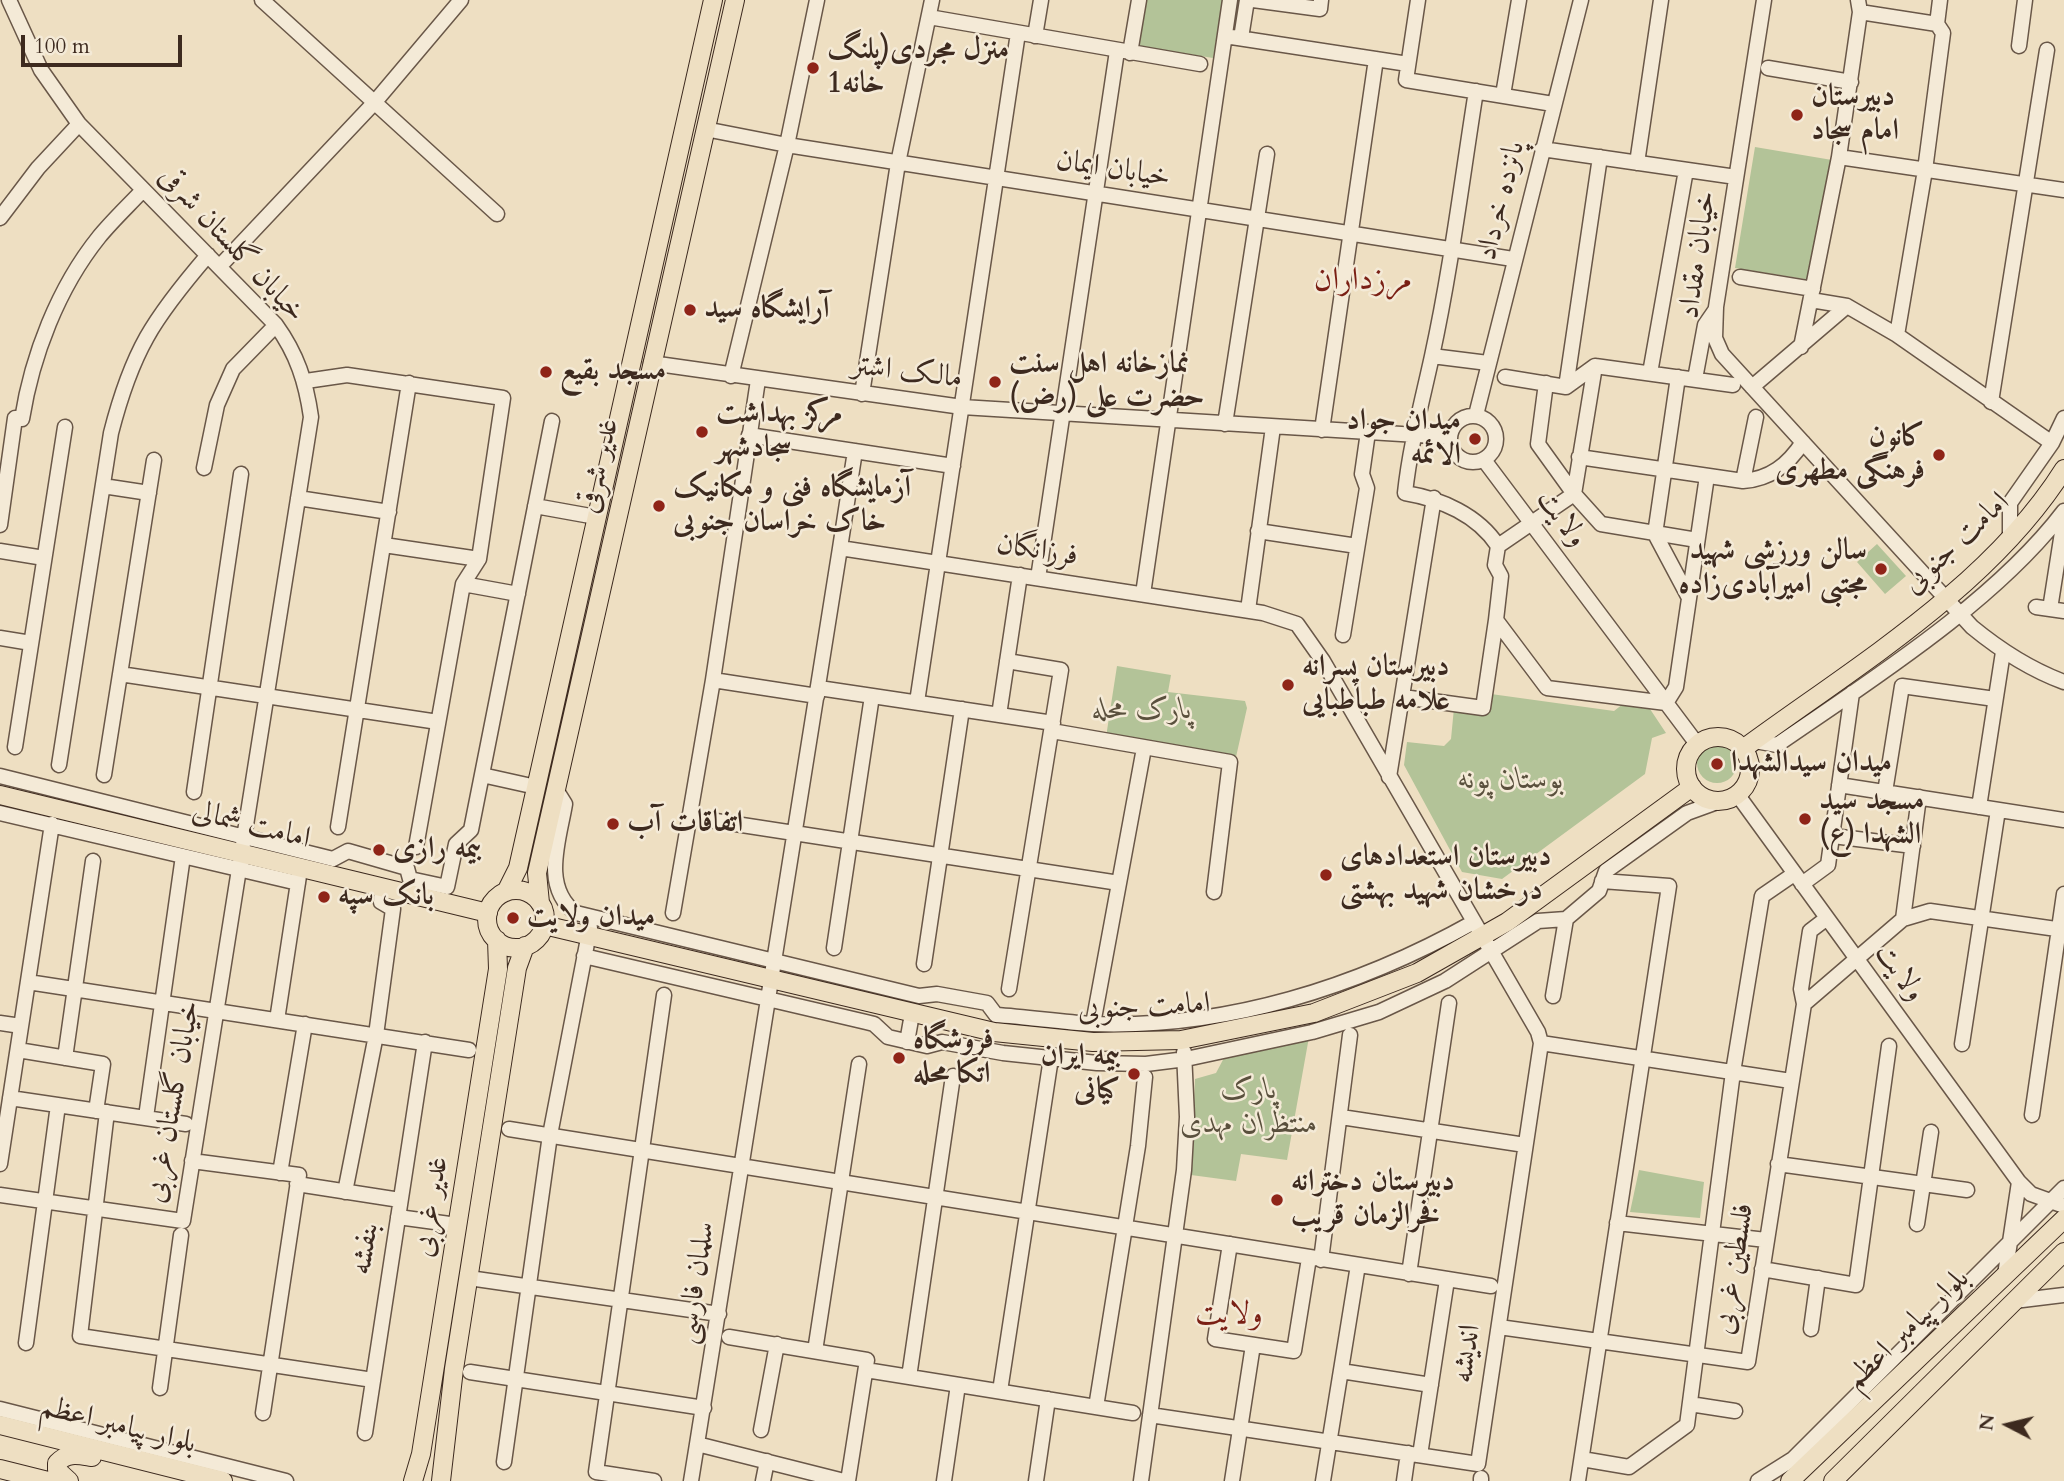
<!DOCTYPE html>
<meta charset="utf-8">
<style>
body{margin:0}
#map{position:relative;width:2064px;height:1481px;overflow:hidden;background:#eedfc2;font-family:Cardo,serif}
canvas{display:block}
.north{position:absolute;left:1973px;top:1390px;width:70px;height:70px;-webkit-text-stroke:5px #f4ead7;paint-order:stroke;rotate:277deg;font-size:19px;font-weight:700;line-height:28px;text-align:center;color:#3d2a1f}
.north::after{content:'';display:block;margin:auto;width:24px;height:32px;background:#3d2a1f;clip-path:polygon(50% 0,100% 100%,50% 72%,0 100%)}
.scale{position:absolute;left:21px;top:35px;width:161px;height:32px;box-sizing:border-box;border:4px solid #3d2a1f;border-top:0;padding-left:9px;font-size:21px;line-height:24px;white-space:nowrap;color:#3d2a1f;-webkit-text-stroke:5px #f4ead7;paint-order:stroke}
</style>
<div id="map">
<canvas width="2064" height="1481"></canvas>
<div class="north">N</div>
<div class="scale">100 m</div>
</div>
<script>
const g = document.querySelector('canvas').getContext('2d');
g.lineJoin = 'round';
function paint(path, color) {
  g.fillStyle = color;
  g.fill(path, 'evenodd');
}
function trace(path, color, width, dash) {
  g.strokeStyle = color;
  g.lineWidth = width;
  g.lineCap = dash ? 'butt' : 'round';
  g.setLineDash(dash || []);
  g.stroke(path);
}
function drawText(font, color, halo, rows, align = 'center') {
  g.font = font + ' Cardo,Amiri,serif';
  g.lineWidth = 5;
  g.setLineDash([]);
  g.textBaseline = 'middle';
  g.strokeStyle = halo;
  g.fillStyle = color;
  for (const [text, x, y, turn = 0] of rows) {
    g.save();
    g.translate(x, y);
    g.rotate((+turn || 0) * Math.PI / 180);
    g.textAlign = isNaN(turn) ? turn : align;
    if (halo) g.strokeText(text, 0, 0);
    g.fillText(text, 0, 0);
    g.restore();
  }
}
const green = new Path2D(`
 M1145 0H1223L1213 58 1138 46Z
 M1755 147 1832 160 1811 280 1735 268Z
 M1877 544 1906 576 1885 594 1857 562Z
 M1117 666 1171 675 1168 692 1245 701 1247 708 1236 757 1106 737Z
 M1491 694 1614 711 1623 704 1650 709 1666 733 1652 738 1645 774 1502 879 1462 872 1404 765 1407 742 1444 746 1451 739 1454 708 1488 712Z
 M1697 763a20 20 0 1 1 40 0a20 20 0 1 1-40 0Z
 M1309 1037 1287 1160 1241 1154 1236 1181 1191 1175 1195 1079 1216 1073 1225 1056Z
 M1639 1170 1704 1182 1700 1218 1630 1212Z`);
const minor = new Path2D(`
 M262 0 497 214
 M1253 0 1320 9 1321 0
 M1418 0 1406 80 1553 104
 M1764 0 1716 307 1715 338 1722 354 1972 627C2000 650 2029 669 2064 682
 M1860 12 1937 24 1943 33 1925 170 1897 335
 M929 17 1200 64
 M1937 24 1940 0
 M1035 36 1041 0
 M1225 36 1408 64
 M1241 38 1247 0
 M2019 46 2025 0
 M1130 53 1139 0
 M1768 68 1851 82
 M1476 91C1462 179 1451 269 1432 356 1422 402 1410 446 1405 493 1441 499 1478 515 1498 546L1495 565 1501 576 1496 620
 M1503 95 1519 0
 M705 129 787 145 1513 259
 M1542 149 1736 177
 M1839 157 2064 190
 M1637 163 1661 0
 M0 218 38 168 79 124
 M220 266 374 103 461 0
 M1740 277 1813 289
 M1811 300 1847 306 1897 335 2052 443
 M1801 347 1839 157 1860 12 1858 0
 M1432 356 1488 363
 M651 363 962 407 1450 437
 M1595 366 1733 385
 M1650 373 1686 170
 M731 376 787 145 817 0
 M1505 377 1566 387 1595 366
 M1678 377 1655 534 1688 596
 M1695 379 1705 325 1716 309
 M306 381 347 375 503 398 479 559 463 584 416 847
 M1546 383 1538 444 1574 494 1601 524 1697 540
 M1566 387 1600 157
 M1752 387 1847 306
 M862 394 898 163 932 0
 M1991 402 2047 50
 M1476 415 1581 0
 M1450 439a23 23 0 1 1 46 0a23 23 0 1 1-46 0Z
 M22 419C32 356 58 288 99 237 112 221 128 206 143 190
 M1225 424 1267 154
 M1322 430 1376 59
 M749 435 953 466
 M1579 457 1743 481C1770 479 1788 465 1803 442
 M1484 460 1697 744
 M204 468 217 405 233 369 276 325
 M1743 481 1756 417
 M103 486 149 493
 M1574 494 1595 366
 M298 498 389 512
 M535 506 596 517
 M0 525 15 418
 M1258 531 1357 546
 M2010 538V503L2052 443 2064 418
 M384 545 479 559
 M1498 546 1574 494
 M840 548 855 451
 M0 551 44 558
 M1038 578 1117 51
 M463 584 518 594
 M1143 594 1230 0
 M2036 607 2064 611
 M2050 609 2063 526 2055 523
 M1248 610 1273 427
 M1343 635 1367 488 1362 474 1368 432
 M0 638 31 643
 M1007 661 1061 670 1009 989
 M120 674 438 722
 M713 680 817 696
 M819 688 1053 723
 M1403 697 1483 708 1496 620 1547 688 1666 703 1676 687 1707 476
 M917 702 1018 33
 M999 715 1020 575
 M1052 731 1230 762 1214 892
 M1755 741 1777 745C1871 680 1995 602 2064 511
 M15 747 65 427
 M59 765 111 433C132 351 153 319 208 255
 M104 775 154 460
 M482 775 536 787
 M0 776 333 859 348 851 407 868 410 879 447 887 456 844 471 830 552 421
 M1389 777 1434 498
 M1839 785 2064 820
 M555 788 565 804C559 840 541 887 576 913L919 996 937 994 987 1003 996 1015C1028 1017 1060 1022 1092 1024 1226 1029 1358 987 1474 922
 M194 792 241 474
 M1885 792 1902 686 1995 699
 M1737 794 2019 1182 2031 1194 2064 1206
 M1979 807 2003 652
 M0 813 298 883
 M690 817 1119 883
 M338 827 409 383
 M1833 836 1913 846
 M1802 884 1828 865 1852 693
 M673 913 713 680 758 380
 M1903 919 1919 797
 M834 948 872 696
 M584 956 866 1022 874 1024 888 1037 927 1046 942 1042 1003 1053 1097 1063 1146 1064 1186 1059 1312 1032 1379 1012 1445 981 1538 921 1566 919 1599 891 1606 871 1687 813 1720 801
 M924 964 962 709
 M28 982 469 1050
 M1553 996 1566 919
 M1804 1004 1801 989 1810 931 1827 918
 M277 1020 299 876
 M0 1023 21 1026
 M1093 1024 1144 748
 M907 1042 912 1014
 M1541 1043 1791 1081
 M1962 1044 1998 810
 M18 1050 103 1064 96 1111
 M65 1058 93 861
 M10 1098 186 1124
 M107 1112 80 1336 373 1380
 M2032 1115 2064 894
 M146 1117 183 856
 M1341 1117 1525 1145
 M509 1129 1491 1286
 M192 1161 299 1175 263 1413
 M0 1164 52 824
 M1778 1164 1967 1190
 M280 1173 305 1024
 M297 1184 400 1200
 M345 1192 376 1035 393 909 381 902 382 888
 M0 1195 183 1221 311 417C306 382 297 354 276 325L79 124 41 70 9 0
 M398 1217 457 1225
 M1617 1223 1766 1240
 M1917 1224 1931 1132
 M1230 1244 1215 1339 1294 1351 1309 1258
 M1321 1260 1350 1035
 M1762 1269 1856 1285 1889 1046
 M1409 1274 1449 1003
 M2005 1275 2019 1182
 M469 1278 719 1314
 M2014 1301 2064 1295
 M1499 1327 1748 1362 1804 1004 1903 919 1930 911 2064 930
 M1811 1329 1818 1278
 M729 1337 867 1360 848 1481
 M26 1343 58 1105
 M815 1351 859 1064
 M866 1370 1133 1413
 M1341 1371 1431 1385
 M470 1372 704 1408
 M909 1377 953 1076
 M160 1388 181 1235
 M1000 1391 1051 1058
 M1690 1404 1735 1411
 M1096 1407 1138 1146 1145 1077
 M0 1409 286 1481
 M761 1430 777 1344
 M365 1433 425 1042
 M1420 1455 1447 1280
 M1582 1459 1629 1467 1687 1425 1733 1072 1762 896 1794 874
 M504 1462 550 1135 590 928
 M654 1481 596 1472 664 995
 M691 1481 697 1444
 M763 1481 767 1461
 M844 1481 697 1444 840 548 1263 613 1297 624 1323 661 1538 1032 1541 1043 1478 1464 1150 1415
 M944 1481 958 1385
 M1036 1481 1048 1399
 M1141 1481 1184 1170 1187 1117 1184 1052
 M1232 1481 1253 1345
 M1323 1481 1358 1265
 M1404 1481 1408 1453
 M1481 1481V1478
 M1578 1481 1669 886 1602 881
 M1758 1481 1793 1459 2064 1188`);
const major = new Path2D(`
 M1686 769a32 32 0 1 1 64 0a32 32 0 1 1-64 0Z
 M1743 749C1853 668 1990 587 2064 469
 M0 795 488 913
 M487 919a29 29 0 1 1 58 0a29 29 0 1 1-58 0Z
 M506 892 518 868 713 0
 M540 903 537 873 735 0
 M544 925 994 1032 1093 1042 1181 1040 1314 1013 1417 973 1507 922 1692 787
 M0 1425 223 1481
 M0 1469 48 1481
 M69 1481 57 1470V1463C68 1452 78 1455 92 1457
 M413 1481 421 1454 498 969 497 940
 M441 1481 454 1369 517 968 525 946
 M1790 1481 2064 1219
 M1833 1481 2064 1252`);
const markers = [
 [813,68,7,"#8f2418"],
 [1797,115,7,"#8f2418"],
 [690,310,7,"#8f2418"],
 [546,372,7,"#8f2418"],
 [995,382,7,"#8f2418"],
 [702,432,7,"#8f2418"],
 [1475,439,7,"#8f2418"],
 [1939,455,7,"#8f2418"],
 [659,506,7,"#8f2418"],
 [1881,569,7,"#8f2418"],
 [1288,685,7,"#8f2418"],
 [1717,764,7,"#8f2418"],
 [1805,819,7,"#8f2418"],
 [613,824,7,"#8f2418"],
 [379,850,7,"#8f2418"],
 [1326,875,7,"#8f2418"],
 [324,897,7,"#8f2418"],
 [513,918,7,"#8f2418"],
 [899,1058,7,"#8f2418"],
 [1134,1074,7,"#8f2418"],
 [1277,1200,7,"#8f2418"]
];
const poiNames = [
 ["منزل مجردی(پلنگ",827,51],
 ["خانه1",827,85],
 ["دبیرستان",1811,98],
 ["امام سجاد",1811,132],
 ["آرایشگاه سید",704,310],
 ["نمازخانه اهل سنت",1009,365],
 ["حضرت علی (رض)",1009,399],
 ["مسجد بقیع",560,372],
 ["مرکز بهداشت",716,415],
 ["سجادشهر",716,449],
 ["میدان جواد",1461,422,"right"],
 ["الائمه",1461,456,"right"],
 ["کانون",1925,438,"right"],
 ["فرهنگی مطهری",1925,472,"right"],
 ["آزمایشگاه فنی و مکانیک",673,489],
 ["خاک خراسان جنوبی",673,523],
 ["سالن ورزشی شهید",1867,552,"right"],
 ["مجتبی امیرآبادی‌زاده",1867,586,"right"],
 ["دبیرستان پسرانه",1302,668],
 ["علامه طباطبایی",1302,702],
 ["میدان سیدالشهدا",1731,764],
 ["مسجد سید",1819,802],
 ["الشهدا (ع)",1819,836],
 ["اتفاقات آب",627,824],
 ["بیمه رازی",393,850],
 ["دبیرستان استعدادهای",1340,858],
 ["درخشان شهید بهشتی",1340,892],
 ["بانک سپه",338,897],
 ["میدان ولایت",527,918],
 ["فروشگاه",913,1041],
 ["اتکا محله",913,1075],
 ["بیمه ایران",1120,1057,"right"],
 ["کیانی",1120,1091,"right"],
 ["دبیرستان دخترانه",1291,1183],
 ["فخرالزمان قریب",1291,1217]
];
const streetNames = [
 ["خیابان ایمان",1113,170,9],
 ["پانزده خرداد",1502,201,-76],
 ["خیابان گلستان شرقی",231,245,47],
 ["خیابان مقداد",1699,255,-82],
 ["مالک اشتر",907,373,7],
 ["غدیر شرقی",600,466,-77],
 ["ولایت",1561,519,53],
 ["امامت جنوبی",1957,544,-43],
 ["فرزانگان",1037,551,9],
 ["امامت شمالی",251,826,14],
 ["ولایت",1899,973,54],
 ["امامت جنوبی",1144,1008,-3],
 ["خیابان گلستان غربی",174,1102,-80],
 ["غدیر غربی",432,1207,-81],
 ["بنفشه",366,1249,-81],
 ["فلسطین غربی",1735,1269,-81],
 ["سلمان فارسی",697,1283,-81],
 ["بلوار پیامبر اعظم",1908,1330,-44],
 ["اندیشه",1468,1354,-82],
 ["بلوار پیامبر اعظم",118,1426,14]
];
const parkNames = [
 ["پارک محله",1142,711],
 ["بوستان پونه",1511,781],
 ["پارک",1249,1091],
 ["منتظران مهدی",1249,1125]
];
const neighbourhoodNames = [
 ["مرزداران",1363,282],
 ["ولایت",1229,1316]
];
paint(green, '#b3c398');
trace(minor, '#695748', 17);
trace(major, '#3d2a1f', 20);
trace(minor, '#f4ead7', 14);
trace(major, '#eedfc2', 18);
for (const [x, y, r, color] of markers) {
  const dot = new Path2D();
  dot.arc(x, y, r, 0, 2 * Math.PI);
  g.fillStyle = color;
  g.fill(dot);
  trace(dot, '#f4ead7', 2.5);
}
drawText('bold 30px', '#3d2a1f', '#f4ead7', poiNames, 'left');
drawText('30px', '#3d2a1f', '#f4ead7', streetNames);
drawText('italic 30px', '#5a503d', '#f4ead7', parkNames);
drawText('32px', '#7a1f14', '#f4ead7', neighbourhoodNames);
</script>
